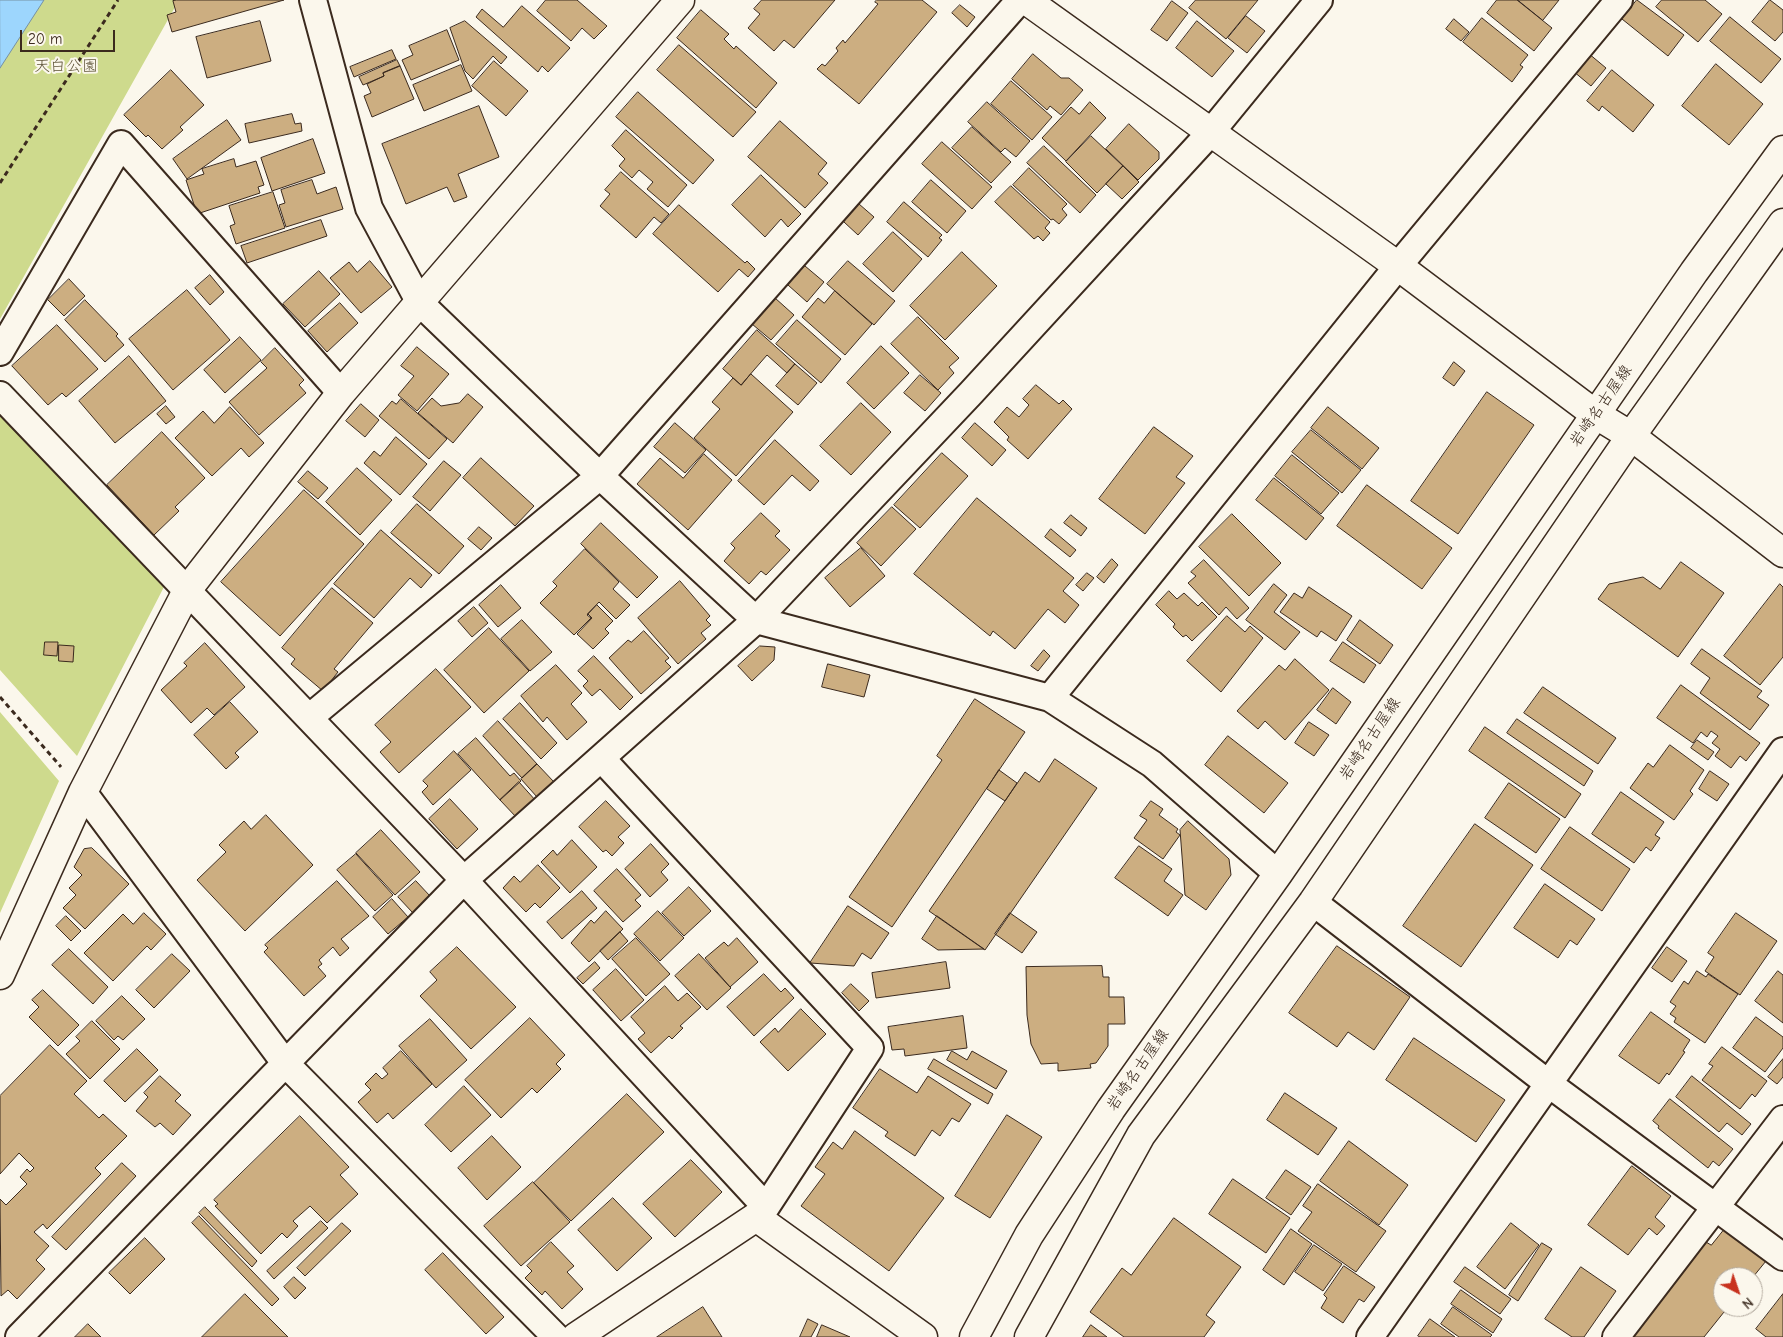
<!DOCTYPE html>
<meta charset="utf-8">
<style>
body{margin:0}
#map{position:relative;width:1783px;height:1337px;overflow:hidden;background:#fbf7ec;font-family:"Comic Neue",sans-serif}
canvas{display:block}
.north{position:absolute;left:1713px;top:1267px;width:50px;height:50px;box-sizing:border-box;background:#fbf7ec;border:1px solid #aea59a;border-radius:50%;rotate:139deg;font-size:14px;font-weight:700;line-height:20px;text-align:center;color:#3b2a1e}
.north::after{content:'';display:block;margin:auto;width:18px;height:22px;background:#c8321e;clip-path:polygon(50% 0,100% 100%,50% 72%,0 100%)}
.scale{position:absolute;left:20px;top:30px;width:95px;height:22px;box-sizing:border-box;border:2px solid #3b2a1e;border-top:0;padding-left:6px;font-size:15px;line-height:18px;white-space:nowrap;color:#3b2a1e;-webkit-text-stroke:4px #fbf7ec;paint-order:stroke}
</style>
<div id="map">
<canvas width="1783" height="1337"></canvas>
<div class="north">N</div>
<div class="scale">20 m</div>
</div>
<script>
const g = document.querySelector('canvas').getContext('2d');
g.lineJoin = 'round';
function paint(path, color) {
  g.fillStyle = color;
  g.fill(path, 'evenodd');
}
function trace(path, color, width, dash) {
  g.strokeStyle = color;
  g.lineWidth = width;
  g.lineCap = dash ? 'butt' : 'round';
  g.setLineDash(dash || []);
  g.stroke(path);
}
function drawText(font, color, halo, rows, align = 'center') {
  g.font = font + ' "Comic Neue","Klee One",sans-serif';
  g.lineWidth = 4;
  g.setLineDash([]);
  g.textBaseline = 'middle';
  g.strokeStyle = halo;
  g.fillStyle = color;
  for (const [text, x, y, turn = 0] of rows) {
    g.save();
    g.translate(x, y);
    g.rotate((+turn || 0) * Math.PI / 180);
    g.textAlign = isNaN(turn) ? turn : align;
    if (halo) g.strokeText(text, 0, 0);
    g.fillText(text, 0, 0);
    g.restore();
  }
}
const green = new Path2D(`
 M0 0H179L0 319Z
 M0 415 166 583 77 756 0 670Z
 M0 712 59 781 0 913Z`);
const water = new Path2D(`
 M0 0H44L0 68Z`);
const building = new Path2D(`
 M177 0H284L172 32 167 15 176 12 173 1Z
 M546 0H577L607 26 594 39 582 28 571 41 537 11Z
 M762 0H835L794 48 784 40 774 51 748 28 760 14 754 9Z
 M877 0H922L937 12 859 104 817 69 822 64 825 66 838 51 836 48 843 40 845 43 878 4 875 2Z
 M1196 0H1258L1226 39 1189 8Z
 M1497 0H1517L1552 28 1534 51 1487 13Z
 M1518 0H1559L1543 20Z
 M1637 0 1684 35 1668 56 1622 19Z
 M1662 0H1705L1722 14 1698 42 1656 7Z
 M1770 0 1783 10V32L1775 41 1752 22Z
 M1172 1 1188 13 1167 41 1151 30Z
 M960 5 975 17 967 27 952 13Z
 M522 6 570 48 548 72 542 66 538 72 476 17 482 9 503 27Z
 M701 10 729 34 724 39 734 49 736 46 777 83 756 108 677 38Z
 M1246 16 1265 31 1247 53 1228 38Z
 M1730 17 1781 59 1761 83 1710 41Z
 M1482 18 1528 55 1520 65 1523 67 1512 82 1463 42Z
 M1454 19 1469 32 1461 41 1446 29Z
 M260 21 271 61 207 78 196 37Z
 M465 21 507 57 501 64 493 56 473 79 465 71 450 28Z
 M1197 21 1234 51 1212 77 1176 48Z
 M447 30 459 60 411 80 402 60 413 55 409 46Z
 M679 45 756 112 733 137 657 70Z
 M392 50 396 59 354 77 350 67Z
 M1588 53 1606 68 1591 86 1573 71Z
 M1033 54 1061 78H1069L1083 90 1061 115 1050 106 1047 110 1012 79Z
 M397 60 400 66 383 73 384 76 363 85 359 77Z
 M494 61 528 91 506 116 472 86Z
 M1716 64 1763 104 1729 145 1682 106Z
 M461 65 472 91 424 111 413 85Z
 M400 66 414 99 372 117 364 96 371 93 367 84 384 76 383 73Z
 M171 70 204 105 180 127 183 130 162 149 148 135 146 137 124 115Z
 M1612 70 1654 105 1633 132 1602 106 1599 111 1587 101Z
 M1011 81 1052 117 1032 140 991 104Z
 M638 92 714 160 693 184 616 117Z
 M987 102 1030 141 1016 157 1005 148 1001 152 968 122Z
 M1090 102 1106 118 1066 161 1042 138 1071 107 1079 114Z
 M479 106 499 157 458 174 467 197 454 202 447 187 406 204 382 144Z
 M292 114 295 124 301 123 302 131 249 143 245 124Z
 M227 120 241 140 187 179 173 159Z
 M780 121 827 163 818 174 828 183 805 208 748 157Z
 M1129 124 1159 152V159L1138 180 1106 149Z
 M972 127 1011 162 991 183 952 148Z
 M626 130 687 185 668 207 647 189 653 182 639 170 632 178 619 166 625 159 612 146Z
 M1091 136 1123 166 1097 193 1066 162Z
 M313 139 325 173 272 191 261 158Z
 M942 142 992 187 972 209 922 164Z
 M1044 146 1096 195 1080 213 1027 163Z
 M234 159 236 167 256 161 264 185 258 187 260 193 197 214 186 180 204 174 202 169Z
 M1123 166 1139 182 1122 199 1106 184Z
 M1029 168 1067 204 1062 209 1067 215 1059 224 1053 219 1051 220 1013 185Z
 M621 172 669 214 661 223 654 217 636 238 600 206 610 194 605 190Z
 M761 175 801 214 788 227 781 219 765 237 732 205Z
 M312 180 317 194 336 187 343 209 286 227 279 205 285 203 281 190Z
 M931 180 966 211 947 233 912 202Z
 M1011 186 1050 222 1045 228 1050 233 1043 241 1038 236 1034 239 995 202Z
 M273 192 285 228 236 244 230 226 235 224 229 206Z
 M904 202 942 235 939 238 942 240 928 257 887 222Z
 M859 204 874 217 858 235 844 222Z
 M679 205 745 263 747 261 755 269 748 277 739 269 718 292 653 234Z
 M321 220 327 236 247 263 241 246Z
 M893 232 922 259 893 292 863 264Z
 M962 252 997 286 945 340 910 306Z
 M370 261 392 287 361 313 330 278 349 262 357 272Z
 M848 261 895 301 874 325 827 284Z
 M805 266 824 282 807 302 788 285Z
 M319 271 340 294 305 327 283 304Z
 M210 275 224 292 210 305 195 288Z
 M69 279 85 296 64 316 48 300Z
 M187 290 230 340 173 390 129 339Z
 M835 291 872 324 845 355 802 317 818 298 824 303Z
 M775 298 794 315 771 340 752 324Z
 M85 300 118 334 116 336 124 345 105 362 65 320Z
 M340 303 358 323 327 352 308 331Z
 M918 317 959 358 949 367 954 373 938 390 891 344Z
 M797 320 841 359 821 383 776 344Z
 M57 325 98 369 66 397 62 393 48 405 12 366Z
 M757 330 795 364 787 373 767 355 741 385 723 369Z
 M240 337 261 360 225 393 204 370Z
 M881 346 909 373 874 409 847 383Z
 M417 347 449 374 417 411 398 395 414 376 401 366Z
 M275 348 304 380 299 385 306 393 259 435 229 402 267 368 261 362Z
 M129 356 166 401 115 443 79 401Z
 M1454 362 1465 371 1454 386 1443 378Z
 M795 364 817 383 798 405 776 386Z
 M751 374 793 412 736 476 694 438 720 409 712 402 733 378 741 385Z
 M920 375 941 393 925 411 904 393Z
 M1036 385 1059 404 1063 400 1072 409 1028 459 1007 440 1009 437 994 422 1007 407 1019 417 1029 405 1023 399Z
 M1487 392 1534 425 1458 534 1411 501Z
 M468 394 483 407 453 443 418 413 432 398 441 406 459 403Z
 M401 399 447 439 429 459 379 416 392 401 396 404Z
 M861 403 891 432 851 475 820 446Z
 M361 404 379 420 365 437 346 421Z
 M166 406 175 417 166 424 157 414Z
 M230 407 264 443 249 457 241 448 212 476 175 438 203 411 214 423Z
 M1328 407 1379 448 1362 469 1311 428Z
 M675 423 706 450 685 473 654 447Z
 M975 423 1006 450 992 466 962 438Z
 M1154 427 1193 456 1176 477 1185 483 1145 534 1099 499Z
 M1311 430 1361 470 1342 493 1292 452Z
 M162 432 205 478 175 507 179 511 154 535 107 485Z
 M396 437 427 464 400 495 364 463 374 451 380 456Z
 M775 440 819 481 810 491 792 475 764 505 738 481Z
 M942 453 968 476 920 528 894 505Z
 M704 454 732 480 688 530 637 484 660 458 683 478Z
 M1292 455 1339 493 1321 514 1275 476Z
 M481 458 534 506 515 526 463 478Z
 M444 461 461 475 430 511 413 497Z
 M357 468 392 500 360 535 326 502Z
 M308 471 328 488 318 499 298 482Z
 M1274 478 1324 518 1306 540 1256 500Z
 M1367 485 1452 548 1422 589 1337 526Z
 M304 490 364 544 280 636 221 582Z
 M977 498 1074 578 1063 591 1079 605 1065 623 1048 609 1015 649 993 631 990 636 914 574Z
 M417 504 464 546 439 574 391 533Z
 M892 507 916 529 881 566 857 543Z
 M761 513 780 531 775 536 790 550 766 575 761 571 749 584 724 561 735 548 731 544Z
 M1232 514 1281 563 1249 596 1199 547Z
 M1071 515 1087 528 1081 536 1064 523Z
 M601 523 658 577 637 598 581 544Z
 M479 527 492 538 481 550 468 539Z
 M1051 529 1076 550 1070 557 1045 537Z
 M381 530 432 575 421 588 410 578 374 618 334 584Z
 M861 548 885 576 850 607 825 578Z
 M585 549 619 582 613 589 630 605 616 619 599 602 587 615 591 618 574 635 540 603 557 586 553 582Z
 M1112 559 1118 565 1104 583 1097 577Z
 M1204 560 1249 608 1237 619 1226 607 1219 615 1188 583 1196 576 1191 572Z
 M1681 562 1724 593 1678 657 1598 599 1609 584 1643 577 1660 589Z
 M1087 573 1094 578 1083 591 1076 585Z
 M680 581 710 616 706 620 711 625 701 633 706 639 678 664 638 618Z
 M1274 584 1287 595 1274 612 1300 632 1285 650 1246 620Z
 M1780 584 1783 587V657L1760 685 1724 656Z
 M501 585 521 608 498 627 479 605Z
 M1309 587 1352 616 1336 641 1321 631 1317 637 1280 612 1294 593 1302 598Z
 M332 588 373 623 334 669 338 672 323 691 291 664 295 659 282 648Z
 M1169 591 1177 599 1184 593 1198 606 1202 602 1217 617 1192 641 1186 635 1183 637 1173 627 1175 624 1156 605Z
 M597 605 613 621 605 629 609 633 593 649 577 634 592 618 588 614Z
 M474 607 488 623 472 637 458 621Z
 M1227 616 1245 632 1250 626 1263 638 1221 692 1187 661Z
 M522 620 552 652 530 671 501 639Z
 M1360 620 1393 645 1380 664 1347 640Z
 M489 628 529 671 484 713 444 670Z
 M644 631 669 658 665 661 671 667 641 694 609 658 628 640 631 642Z
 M45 642H58L57 656 44 655Z
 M1343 642 1376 665 1364 683 1330 661Z
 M205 643 245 687 214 715 207 708 191 723 161 690 187 666 184 663Z
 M59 645 74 646 73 662 59 661Z
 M760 646 775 647 774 660 752 681 738 666Z
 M1702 649 1762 691 1757 697 1769 705 1750 730 1700 693 1710 678 1691 664Z
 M1044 650 1050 656 1038 671 1031 666Z
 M594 656 633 697 620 710 600 689 592 696 583 686 588 681 578 671Z
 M1295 659 1329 690 1285 740 1265 721 1258 729 1237 711 1279 665 1285 670Z
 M828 664 870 675 864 697 822 687Z
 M556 665 582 693 571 704 587 722 567 740 547 717 543 722 521 696Z
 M436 669 471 707 399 773 380 752 391 742 375 725Z
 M1681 685 1760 743 1746 761 1740 756 1731 768 1715 756 1720 749 1712 743 1718 736 1711 731 1707 737 1701 732 1693 743 1657 718Z
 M1543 687 1616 738 1598 764 1524 713Z
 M1333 688 1351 702 1336 724 1317 710Z
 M975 699 1025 732 892 927 849 897 942 760 937 756Z
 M230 702 258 732 235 753 239 757 226 769 194 735Z
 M520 703 557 743 541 759 503 719Z
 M1517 719 1593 771 1584 786 1507 733Z
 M498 721 537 764 522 778 483 736Z
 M1309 722 1329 735 1314 756 1295 743Z
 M1485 727 1581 794 1565 818 1469 751Z
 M1228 736 1288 783 1264 813 1205 765Z
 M476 738 510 776 514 773 521 781 500 800 458 754Z
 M1697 740 1714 752 1708 760 1691 748Z
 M1670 745 1704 770 1690 791 1693 794 1674 820 1630 788 1648 763 1653 767Z
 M454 751 471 770 433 805 422 792 428 786 423 781Z
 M1055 759 1097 788 985 950 929 911 1025 772 1039 782Z
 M537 764 554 782 537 797 521 779Z
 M999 770 1017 783 1005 801 987 789Z
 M1710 771 1729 784 1717 801 1699 789Z
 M519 782 536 801 517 818 500 800Z
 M1509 783 1560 819 1536 853 1485 818Z
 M1621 792 1664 822 1655 835 1660 838 1651 851 1646 847 1634 863 1592 834Z
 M450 799 478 829 457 849 429 819Z
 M606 801 630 826 618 837 624 843 612 856 606 850 603 852 579 827Z
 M1151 801 1163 809 1159 815 1178 829 1176 832 1180 835 1163 859 1134 838 1147 820 1140 816Z
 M266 815 313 865 245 931 197 880 226 852 219 845 244 821 251 829Z
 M1188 821 1229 859 1231 875 1206 910 1185 895 1180 830Z
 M1475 824 1533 865 1461 967 1403 926Z
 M1570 827 1630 869 1602 911 1541 869Z
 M381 830 420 872 395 895 356 853Z
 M572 840 597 867 570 893 541 862 553 850 557 855Z
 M651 844 669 864 661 872 668 880 650 897 625 869Z
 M1139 846 1172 869 1164 881 1183 895 1168 916 1115 878Z
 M92 848 129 884 85 929 63 908 76 895 69 888 82 875 74 867 84 849Z
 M356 854 393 895 375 911 337 870Z
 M538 865 560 888 540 908 535 903 526 912 503 888 514 876 520 882Z
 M617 869 641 895 635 900 641 906 623 922 594 891Z
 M337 881 369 916 341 939 349 948 340 956 333 947 319 960 322 964 318 967 326 976 304 996 264 952 268 948 265 945Z
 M416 881 430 896 413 913 398 897Z
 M1545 884 1595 919 1577 945 1570 940 1558 958 1514 928Z
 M689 887 711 911 684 936 662 913Z
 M582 891 597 908 562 939 547 922Z
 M392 899 408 917 388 934 373 917Z
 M848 906 889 933 871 959 862 953 854 966 810 963Z
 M606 911 623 929 589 962 571 943 591 920 594 923Z
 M658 911 684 938 660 961 634 934Z
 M144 913 166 934 151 950 147 946 113 981 84 953 123 914 133 924Z
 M1010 913 1037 932 1022 953 995 934Z
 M1736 913 1777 941 1740 995 1705 971 1714 957 1708 953Z
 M66 916 81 931 71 941 56 926Z
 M937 916 984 949 938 950 922 939Z
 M620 932 628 941 608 960 600 951Z
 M636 938 670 974 646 996 612 959Z
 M737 938 758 962 730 987 705 958 724 942 728 946Z
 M1337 946 1410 997 1374 1050 1348 1032 1337 1047 1289 1013Z
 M457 947 516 1007 471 1049 420 996 437 980 430 972Z
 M1667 947 1687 961 1672 982 1652 968Z
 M69 949 108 987 93 1004 52 965Z
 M172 954 190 971 154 1008 136 990Z
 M699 954 731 988 707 1010 675 976Z
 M595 962 600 968 583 984 577 978Z
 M946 962 950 988 876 998 872 973Z
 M1102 966 1103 977H1109V997H1124L1125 1024H1108V1046L1096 1063 1090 1064 1091 1068 1058 1071V1063L1041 1064 1031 1044 1027 1015 1026 967Z
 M616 969 644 1000 621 1021 593 990Z
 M1697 971 1706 977 1708 974 1738 994 1705 1043 1674 1022 1676 1018 1670 1014 1676 1006 1670 1002 1684 981 1688 984Z
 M1778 971 1783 975V1023L1755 1001Z
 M764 974 781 992 785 988 794 998 754 1036 727 1007Z
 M851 984 869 1001 859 1011 842 993Z
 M665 986 678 1001 687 993 701 1007 680 1026 683 1028 672 1039 669 1036 651 1053 638 1039 645 1033 631 1017Z
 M43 990 79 1025 58 1046 29 1017 39 1007 32 1000Z
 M122 996 145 1019 123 1040 118 1036 114 1040 96 1021Z
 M801 1009 826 1034 788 1071 760 1042 775 1028 778 1032Z
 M1651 1012 1690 1040 1683 1051 1685 1052 1669 1075 1667 1073 1659 1084 1619 1056Z
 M963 1016 967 1048 905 1056 904 1049 892 1050 888 1027Z
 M1756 1017 1783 1037V1048L1765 1072 1733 1048Z
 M530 1018 565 1055 556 1064 561 1069 537 1093 532 1088 501 1118 465 1080Z
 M430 1019 467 1060 436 1088 399 1046Z
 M92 1021 120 1049 90 1079 66 1054 80 1041 76 1037Z
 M1414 1038 1505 1100 1476 1142 1386 1080Z
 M50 1045 87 1081 74 1094 99 1118 103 1114 127 1136 95 1168 101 1174 47 1229 43 1224 34 1232 49 1246 36 1260 45 1269 17 1299 8 1290 1 1296 0 1199 6 1205 27 1184 20 1177 27 1169 30 1172 34 1168 19 1153 0 1174V1096Z
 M1722 1047 1767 1081 1755 1097 1752 1094 1740 1109 1702 1080 1713 1066 1709 1064Z
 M137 1049 158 1070 125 1102 104 1081Z
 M401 1051 432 1084 393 1119 388 1113 377 1123 358 1102 371 1090 365 1084 376 1073 382 1079 388 1074 383 1068Z
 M952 1051 967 1060 972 1051 1007 1071 996 1089 947 1060Z
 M934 1059 993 1094 988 1104 928 1069Z
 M1783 1059V1077L1777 1084 1768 1077Z
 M880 1069 917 1093 928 1076 971 1104 959 1122 952 1118 940 1136 932 1130 915 1156 885 1136 888 1132 853 1108Z
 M160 1076 181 1095 175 1101 191 1115 173 1135 160 1123 155 1127 136 1111 148 1097 144 1093Z
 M1692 1076 1751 1124 1742 1135 1727 1123 1719 1132 1676 1097Z
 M464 1086 491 1115 451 1152 425 1125Z
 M1285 1093 1337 1128 1318 1155 1267 1120Z
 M627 1094 664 1132 571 1221 534 1183Z
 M1670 1099 1733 1149 1719 1166 1713 1161 1708 1168 1658 1128 1659 1126 1653 1121Z
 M1007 1115 1042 1137 990 1218 955 1196Z
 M300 1116 349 1167 340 1175 358 1194 327 1223 310 1206 293 1221 298 1226 287 1238 282 1233 261 1254 215 1206 218 1204 214 1200Z
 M855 1131 944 1198 889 1271 801 1206 825 1174 815 1167 833 1142 842 1149Z
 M492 1136 521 1167 487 1200 458 1168Z
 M1349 1141 1408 1185 1379 1225 1320 1181Z
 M691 1160 722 1192 675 1237 643 1204Z
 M122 1163 136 1176 66 1250 52 1237Z
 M1632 1166 1671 1196 1655 1217 1665 1226 1657 1235 1649 1228 1628 1255 1588 1225Z
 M1286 1170 1311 1187 1291 1215 1266 1198Z
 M1233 1179 1290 1218 1266 1253 1209 1214Z
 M533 1182 570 1222 521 1266 484 1226Z
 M1318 1184 1386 1231 1356 1272 1298 1231 1312 1212 1303 1206Z
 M613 1198 652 1238 617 1271 578 1230Z
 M205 1207 257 1261 252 1267 199 1213Z
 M199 1216 279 1299 272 1306 192 1223Z
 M1174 1218 1241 1267 1206 1315 1215 1322 1204 1337H1124L1090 1312 1122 1268 1131 1275Z
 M321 1221 328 1228 274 1279 267 1271Z
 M342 1223 351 1231 305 1276 297 1268Z
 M1511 1223 1539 1245 1505 1289 1477 1267Z
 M1291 1229 1312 1244 1284 1285 1263 1270Z
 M1724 1230 1766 1261 1753 1277H1723V1307H1728L1704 1337H1631L1706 1242 1711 1245Z
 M145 1238 165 1259 130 1294 109 1273Z
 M551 1242 574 1266 567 1272 583 1289 562 1309 545 1291 542 1295 525 1278 532 1271 527 1266Z
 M1542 1243 1552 1249 1518 1301 1509 1295Z
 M1314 1245 1342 1264 1323 1291 1295 1272Z
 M443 1253 504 1317 486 1334 425 1270Z
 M1344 1266 1375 1287 1364 1302 1359 1299 1343 1323 1321 1308 1327 1298 1324 1295Z
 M1465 1267 1511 1299 1500 1314 1454 1282Z
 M1581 1267 1616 1291 1584 1337H1572L1545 1319Z
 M294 1277 306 1288 295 1299 284 1287Z
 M1461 1290 1502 1319 1493 1333 1451 1304Z
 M245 1294 288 1337H202Z
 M1783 1294V1337H1766L1756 1329Z
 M703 1307 722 1337H657Z
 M1453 1307 1492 1335 1490 1337H1459L1441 1324Z
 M808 1319 818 1324 811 1337H800Z
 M1430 1319 1455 1337H1420L1418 1336Z
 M88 1324 101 1337H75Z
 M822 1325 850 1337H817Z
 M1091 1325 1107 1337H1083Z`);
const path = new Path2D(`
 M0 183 118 0
 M0 697 61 767`);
const minor = new Path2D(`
 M313 0 369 208 420 303 600 476 756 620 1050 698 1152 764 1278 874
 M0 352 121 144 341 393
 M0 395 464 880 766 1207 870 1048 601 758
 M1050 698 1398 266 1619 0
 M310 717 600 476 1020 0
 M83 792 285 1063 556 1337
 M1313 902 1549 1084 1783 1257
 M19 1337 464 880 756 620 971 393 1211 132 1319 0
 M1370 1337 1783 751
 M1616 1337 1783 1119`);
const tertiary = new Path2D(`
 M1026 0 1398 266 1595 414 1631 436 1783 553
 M0 975 83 792 188 589 341 393 680 0
 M576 1337 756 1217 923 1337`);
const secondary = new Path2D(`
 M974 1337 1029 1235 1111 1109 1278 874 1694 272 1783 150
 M1029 1337 1141 1135 1313 902 1631 436 1783 223`);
const parkNames = [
 ["天白公園",66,66]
];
const streetNames = [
 ["岩崎名古屋線",1601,406,-55],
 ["岩崎名古屋線",1370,739,-56],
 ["岩崎名古屋線",1138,1070,-55]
];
paint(green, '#ceda8d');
paint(water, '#9dd6fd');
trace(water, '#7691a4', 1);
paint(building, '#ccae81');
trace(building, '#3b2a1e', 1);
trace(minor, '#3b2a1e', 30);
trace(tertiary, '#3b2a1e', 31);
trace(secondary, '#3b2a1e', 31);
trace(path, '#3b2a1e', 3, [5, 4]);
trace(minor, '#fbf7ec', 26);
trace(tertiary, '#fbf7ec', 28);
trace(secondary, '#fbf7ec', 28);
drawText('16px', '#60563a', '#fbf7ec', parkNames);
drawText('16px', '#3b2a1e', '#fbf7ec', streetNames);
</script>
